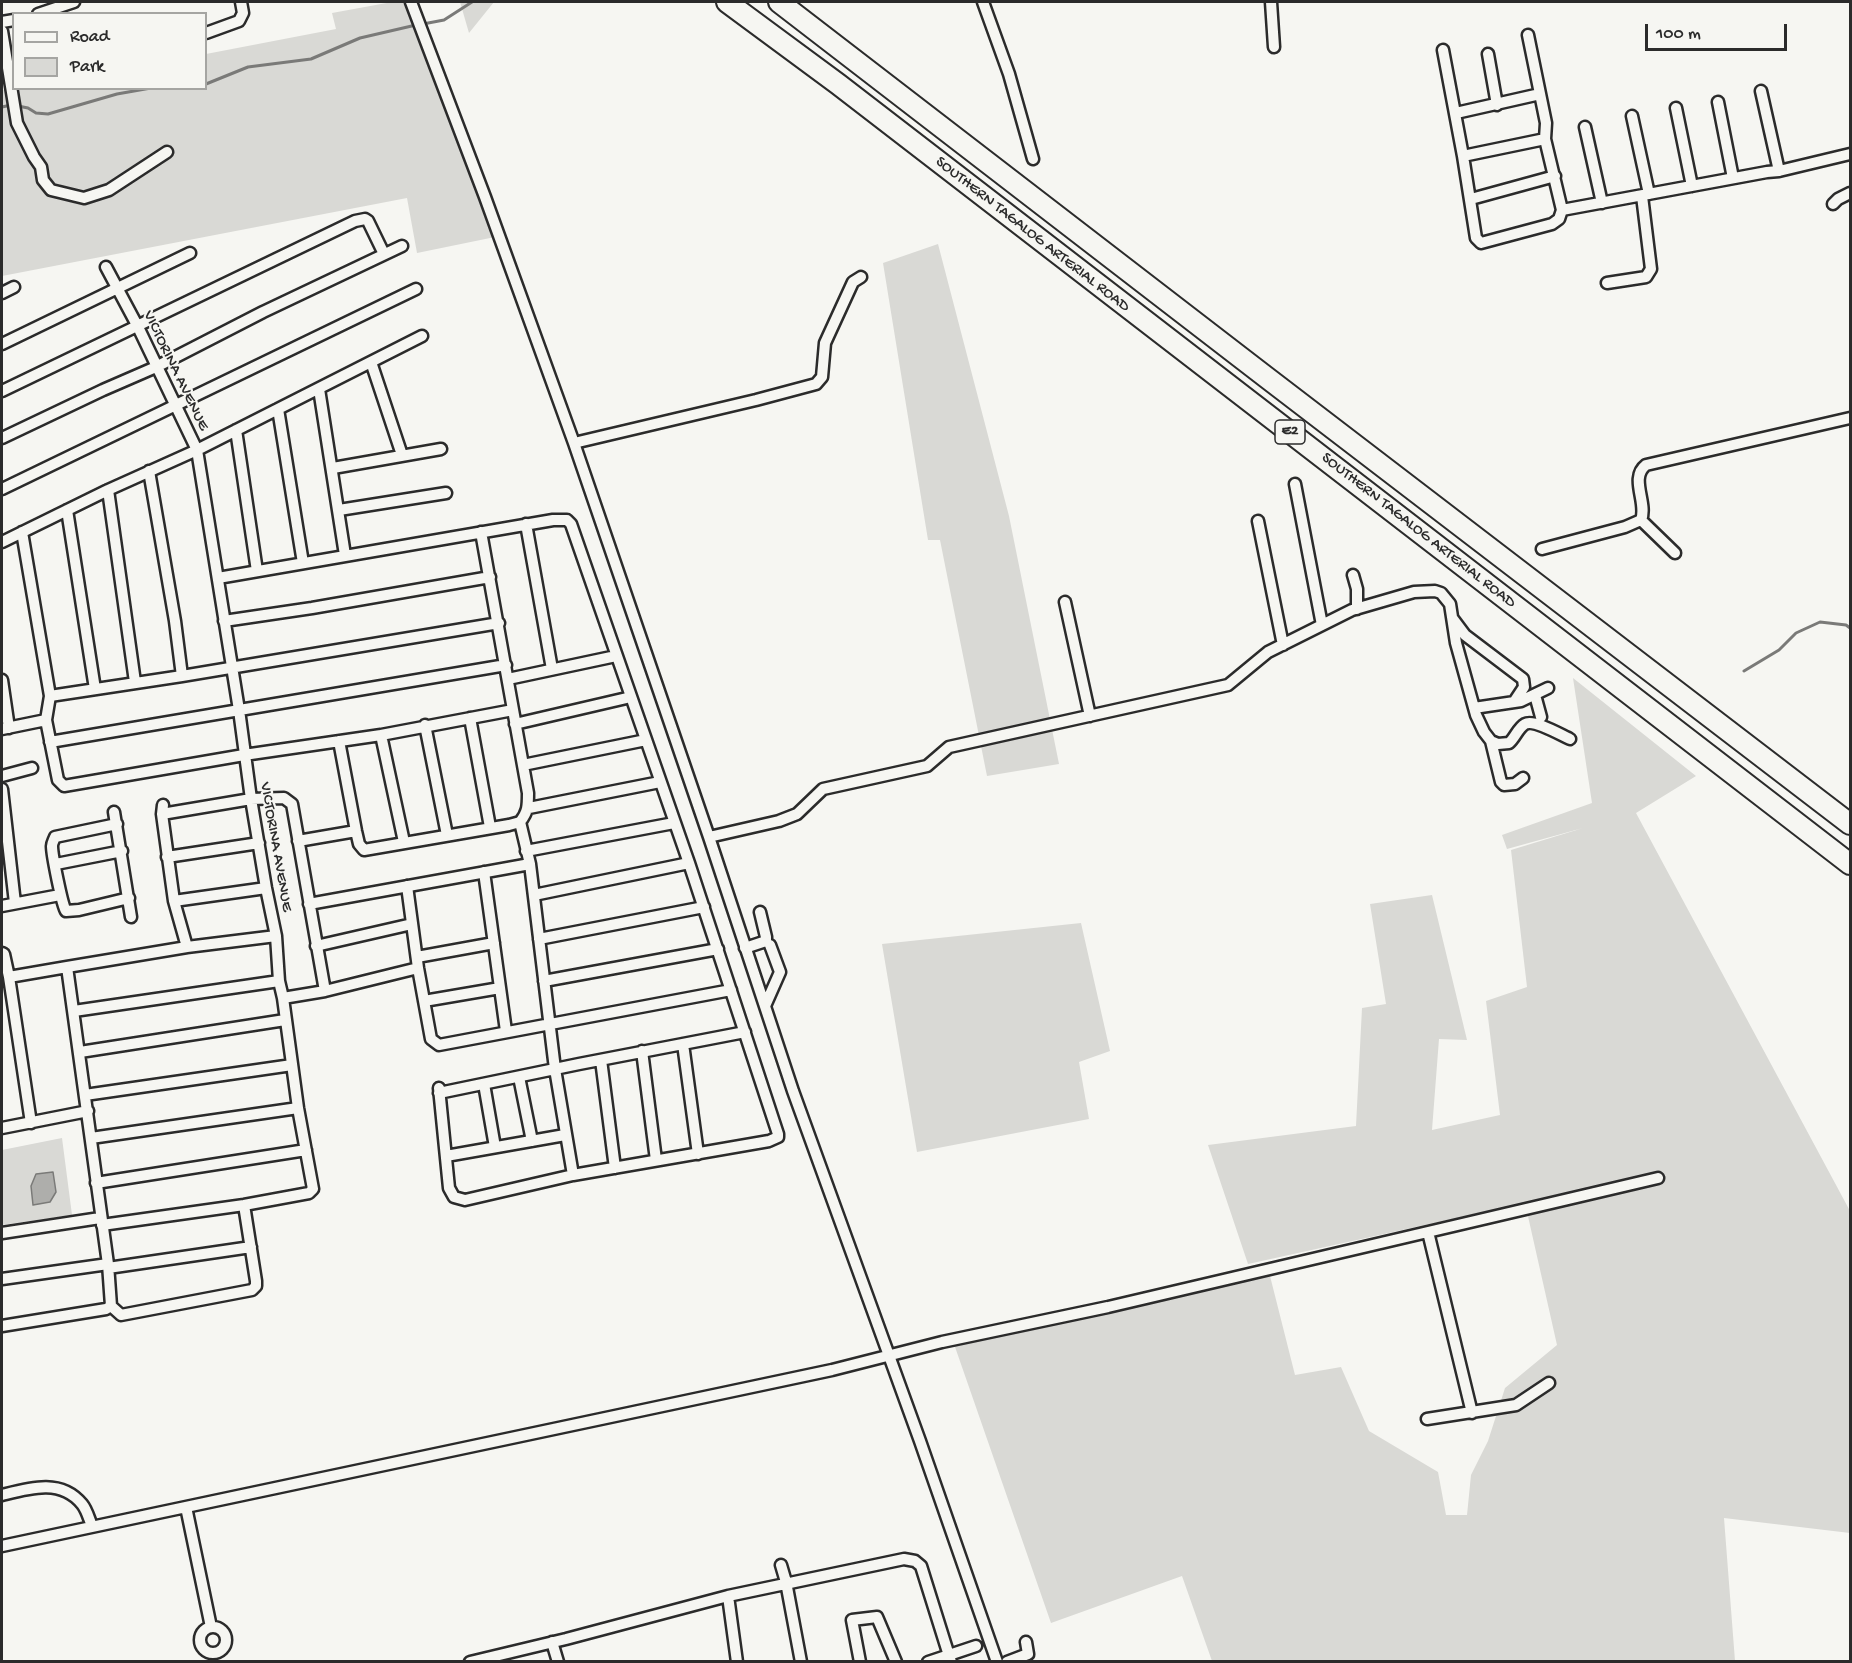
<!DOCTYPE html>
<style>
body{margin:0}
#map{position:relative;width:1852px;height:1663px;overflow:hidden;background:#f6f6f2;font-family:"Gochi Hand",sans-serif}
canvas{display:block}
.frame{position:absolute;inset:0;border:3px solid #2b2b2b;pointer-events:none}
.legend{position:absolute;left:12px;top:12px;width:195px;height:78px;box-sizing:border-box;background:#f6f6f2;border:2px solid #a5a5a2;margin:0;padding:8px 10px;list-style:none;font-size:18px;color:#2b2b2b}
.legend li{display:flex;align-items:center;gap:12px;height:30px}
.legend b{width:30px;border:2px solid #a5a5a2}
.scale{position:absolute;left:1645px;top:24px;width:142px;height:27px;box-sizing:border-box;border:3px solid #2b2b2b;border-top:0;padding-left:8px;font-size:18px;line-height:21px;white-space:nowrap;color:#2b2b2b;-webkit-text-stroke:4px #f6f6f2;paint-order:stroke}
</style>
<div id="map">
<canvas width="1852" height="1663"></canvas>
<div class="frame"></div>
<ul class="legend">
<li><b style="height:8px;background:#f6f6f2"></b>Road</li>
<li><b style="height:16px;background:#d9d9d5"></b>Park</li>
</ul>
<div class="scale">100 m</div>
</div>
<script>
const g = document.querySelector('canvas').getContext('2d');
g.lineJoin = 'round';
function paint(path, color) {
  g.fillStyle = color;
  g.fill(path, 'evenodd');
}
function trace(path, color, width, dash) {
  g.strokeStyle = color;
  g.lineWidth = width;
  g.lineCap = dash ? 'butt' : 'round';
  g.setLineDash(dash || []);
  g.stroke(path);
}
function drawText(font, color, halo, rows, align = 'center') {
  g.font = font + ' "Gochi Hand",sans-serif';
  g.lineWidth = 4.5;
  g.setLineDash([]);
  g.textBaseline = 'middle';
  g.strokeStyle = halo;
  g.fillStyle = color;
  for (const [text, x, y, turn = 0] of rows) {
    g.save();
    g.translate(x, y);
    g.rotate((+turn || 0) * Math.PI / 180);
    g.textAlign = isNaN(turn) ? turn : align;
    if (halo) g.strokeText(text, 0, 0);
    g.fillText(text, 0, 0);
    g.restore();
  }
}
const green = new Path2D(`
 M392 2H409L495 237 417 253 407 198 2 276V90L13 88H206V54L336 29 332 13Z
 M460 2H494L469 33Z
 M938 244 1009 516 1059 764 987 776 940 540H928L883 263Z
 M1573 678 1696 776 1636 813 1850 1211V1533L1724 1518 1735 1661H1212L1182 1576 1051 1623 954 1344 1269 1272 1295 1375 1341 1367 1369 1431 1438 1472 1446 1515H1467L1471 1475 1488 1441 1505 1388 1557 1345 1525 1203 1248 1264 1208 1145 1356 1126 1362 1008 1386 1004 1370 904 1432 895 1467 1040 1439 1039 1432 1130 1500 1115 1486 1001 1527 987 1511 850 1583 828 1507 849 1502 835 1592 803Z
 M1081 923 1110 1051 1079 1062 1089 1119 917 1152 882 944Z
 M62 1138 72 1215 2 1225V1150Z`);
const water = new Path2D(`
 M53 1172 56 1192 50 1202 33 1205 31 1186 36 1174Z`);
const stream = new Path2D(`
 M423 24 444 20 472 2
 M206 84 248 67 311 59 360 38 416 25
 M18 106 28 108 36 113 48 114 117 94 151 88
 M2 107 11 105
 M1744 671 1779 650 1796 633 1820 622 1846 625 1850 628`);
const minor = new Path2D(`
 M411 2 485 197 574 443 709 837 793 1091 920 1441 997 1662
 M983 2 1009 74 1033 159
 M1271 2 1274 47
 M38 14 74 2
 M2 22 14 20
 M2 31 17 123 34 157 41 167 43 180 51 190 84 198 109 190 167 152
 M206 33 239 21 243 13 241 2
 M1443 50 1463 156 1476 238 1481 243 1552 224 1559 219 1562 210 1545 139 1546 123 1528 35
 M1488 54 1497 105
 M1761 91 1779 171
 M1718 102 1733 178
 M1676 108 1692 186
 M1456 113 1540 94
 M1632 116 1649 194
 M1585 127 1602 203
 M1463 156 1545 139
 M1471 199 1555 176
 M1833 204 1838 199 1850 193
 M1562 210 1767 172 1779 171 1850 154
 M1607 283 1646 277 1651 269 1642 196
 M2 293 14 287
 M2 344 190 253
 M371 362 402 455
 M319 389 345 555
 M2 391 355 221 365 219 368 221 384 254
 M278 409 303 563
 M236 430 257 571
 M2 438 103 390 156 367 263 312 402 246
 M574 443 756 400 816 384 822 377 825 343 853 282 861 277
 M333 468 441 449
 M149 471 175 621 182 676
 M1295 484 1322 625
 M2 489 416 289
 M108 490 135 682
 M67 510 95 689
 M339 510 446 493
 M1641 520 1675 553
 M1258 521 1283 645
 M526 524 552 669
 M22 532 50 696 46 720 58 780 64 786 244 755 381 735 513 710
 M2 542 108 490 197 450 422 336
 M1542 549 1625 527 1641 520C1648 503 1629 478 1646 465L1850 418
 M1353 575 1357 589V609
 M218 578 553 520H567L571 524 689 863 778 1134V1137L769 1141 573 1175 465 1200 454 1197 449 1188 439 1088
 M1065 602 1090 716
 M1453 619 1465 635 1523 679 1524 687 1514 702
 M224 621 312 608 490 577
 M508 679 616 656
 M2 680 9 728
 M1535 695 1541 717
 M50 696 182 676 499 623
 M1474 708 1521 701 1548 688
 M470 718 490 827
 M515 724 631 697
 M425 725 447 835
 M2 729 46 720
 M381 735 404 842
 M339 741 356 831 359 844 364 850 509 825 520 822C528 812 528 806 528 793L481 532
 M1491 741 1501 782 1504 785 1515 784 1523 778
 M50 742 506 665
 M523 765 646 740
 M2 776 32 768
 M2 789 15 903
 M163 805 162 814 174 901 187 947
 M529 808 660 782
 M114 812 131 917
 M162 814 251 799 284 798 292 804 325 991
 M520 822 530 864 555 1069 573 1175
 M117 824 55 837C54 840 52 843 52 846 52 855 62 905 66 911L79 910 129 898
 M709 837 779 821 797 814 823 789 927 766 949 747 1228 685 1268 652 1352 610 1414 592 1435 591 1441 593 1450 604 1456 643 1476 715 1484 732 1491 741 1498 744 1509 743C1515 738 1518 728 1525 724 1534 719 1561 735 1570 739
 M298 841 356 831
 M526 851 674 823
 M167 857 259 843
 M56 864 122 851
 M484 872 506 1031
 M407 886 418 968 431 1039 439 1045 731 990
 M534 895 689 863
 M174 901 266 888
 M309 904 530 864
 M2 906 60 895
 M539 939 704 907
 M316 946 412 924
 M745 948 766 941V937L760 912
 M2 953 4 954 9 977 31 1123
 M417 957 494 943
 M9 977 67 967
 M544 981 718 949
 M283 998 325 991 418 968
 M424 1001 500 988
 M765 1006 780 972 770 945
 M74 1011 279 981
 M683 1044 698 1154
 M642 1051 656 1160
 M80 1052 285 1020
 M601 1060 615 1168
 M519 1077 532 1141
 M484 1084 495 1147
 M439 1093 579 1064 745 1032
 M85 1095 292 1065
 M2 1128 88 1111
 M91 1138 298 1108
 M446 1156 565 1135
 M96 1183 306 1150
 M102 1225 244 1205 309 1193 313 1189 298 1108 283 998 279 981 276 936
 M1428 1232 1472 1413
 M2 1233 100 1218
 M108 1268 251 1247
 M2 1279 108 1264
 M111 1306 121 1315 252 1290 256 1286V1281L244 1205
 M2 1326 106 1309 111 1306 108 1264 67 967 187 947 276 936 266 888 251 799 239 710 197 450 138 327 106 267
 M1427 1419 1516 1405 1549 1383
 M2 1495C29 1488 61 1478 82 1504 87 1510 89 1519 92 1526
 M186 1507 211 1627
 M2 1546 832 1370 942 1342 1108 1307 1658 1178
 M781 1565 786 1582 801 1662
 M728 1596 737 1662
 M200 1640a13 13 0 1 1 26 0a13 13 0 1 1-26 0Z
 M552 1642 558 1662
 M470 1662 566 1639 728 1596 904 1559 915 1561 921 1566 951 1662
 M860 1662 852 1620 877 1617 896 1662
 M928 1662 976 1646
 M1007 1662 1028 1654 1026 1642`);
const motorway = new Path2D(`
 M727 2 838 84 1850 864
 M779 2 1266 377 1850 824`);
const shields = [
 [1290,432,30]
];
const shieldNames = [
 ["E2",1290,432]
];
const streetNames = [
 ["SOUTHERN TAGALOG ARTERIAL ROAD",1032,235,38],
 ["VICTORINA AVENUE",175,371,64],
 ["SOUTHERN TAGALOG ARTERIAL ROAD",1418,531,38],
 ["VICTORINA AVENUE",275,847,80]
];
paint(green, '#d9d9d5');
paint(water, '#aeaeab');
trace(water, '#7a7a78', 1.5);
trace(stream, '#7a7a78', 3);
trace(minor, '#2b2b2b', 15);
trace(motorway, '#2b2b2b', 24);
trace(minor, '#f6f6f2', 10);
trace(motorway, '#f6f6f2', 20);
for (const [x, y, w] of shields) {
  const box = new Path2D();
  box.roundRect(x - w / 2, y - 12, w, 24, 4.5);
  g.fillStyle = '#f6f6f2';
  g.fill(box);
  trace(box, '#2b2b2b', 1.5);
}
drawText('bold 15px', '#2b2b2b', null, shieldNames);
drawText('16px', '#2b2b2b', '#f6f6f2', streetNames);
</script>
